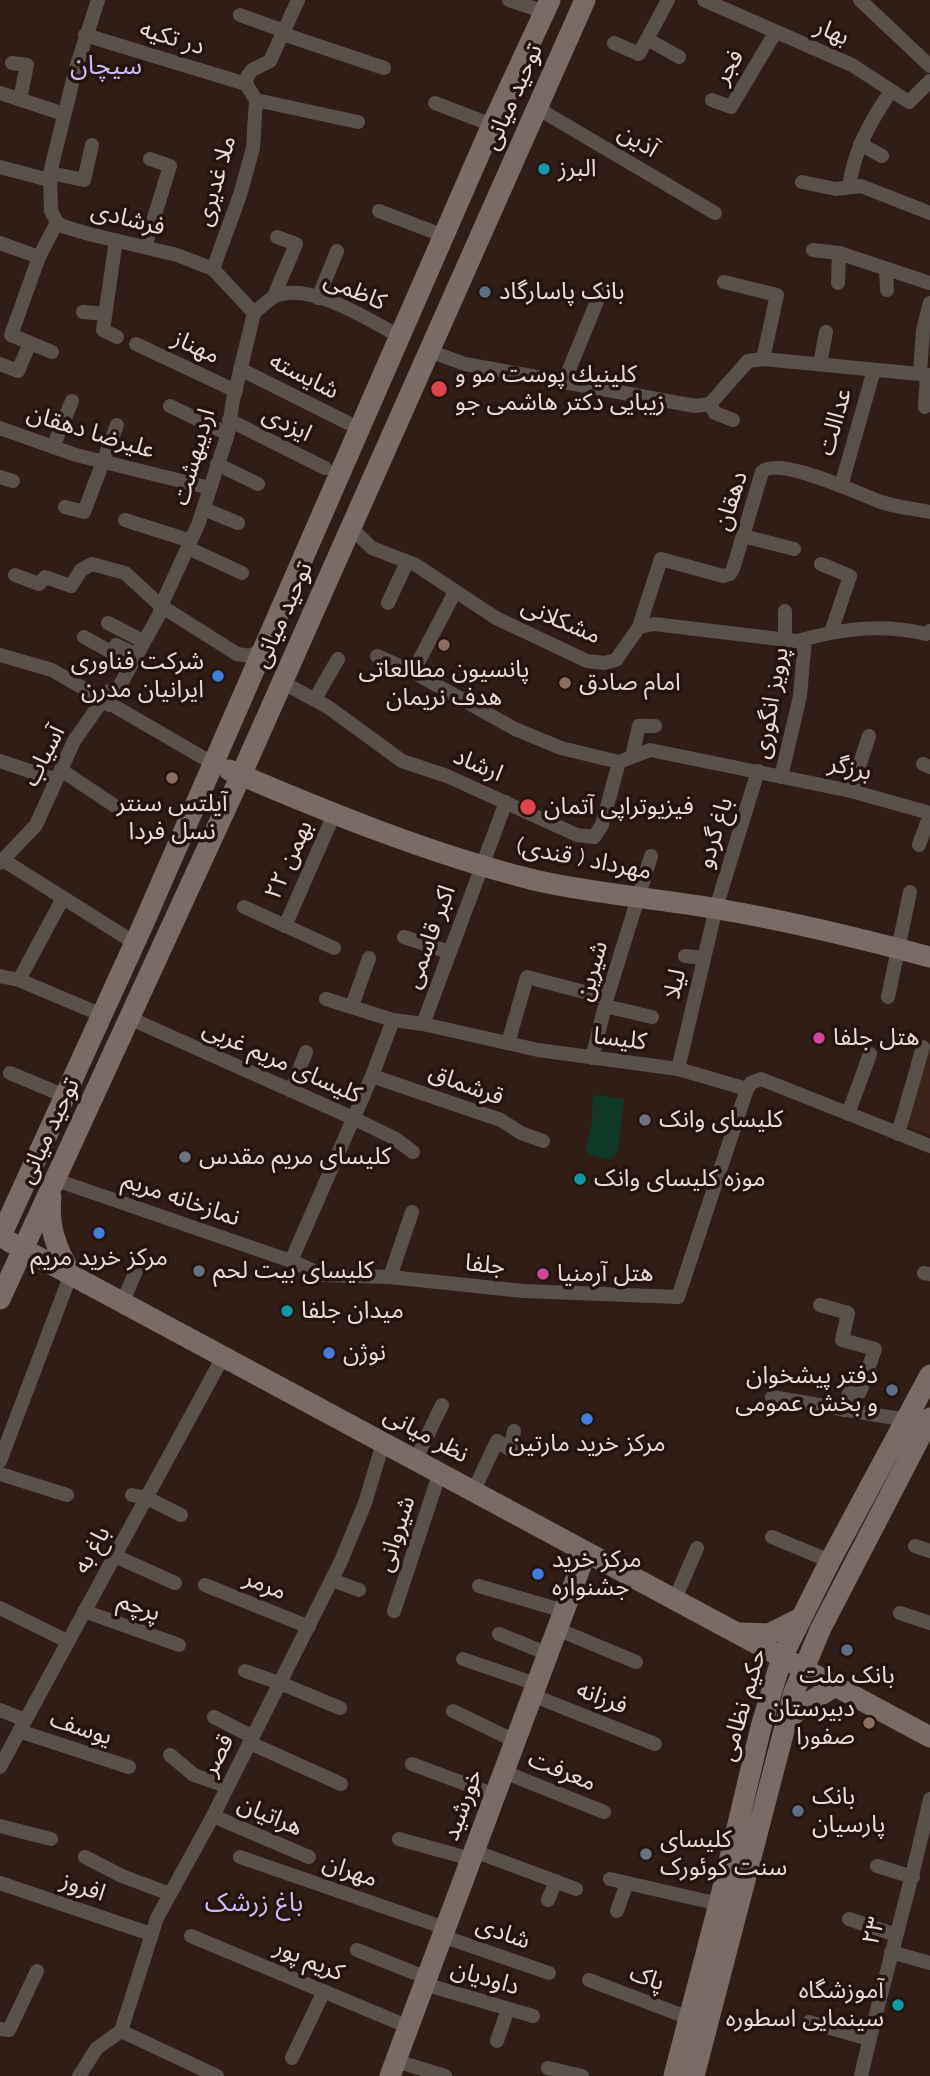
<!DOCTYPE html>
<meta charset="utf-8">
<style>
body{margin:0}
canvas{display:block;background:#2f1d16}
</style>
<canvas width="930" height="2076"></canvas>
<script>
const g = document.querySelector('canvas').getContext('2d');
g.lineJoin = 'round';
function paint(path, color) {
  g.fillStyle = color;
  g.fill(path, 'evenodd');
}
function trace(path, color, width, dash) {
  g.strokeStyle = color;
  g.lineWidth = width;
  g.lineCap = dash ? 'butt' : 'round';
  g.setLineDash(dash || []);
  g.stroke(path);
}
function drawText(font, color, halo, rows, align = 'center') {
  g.font = font + ' Raleway,"Noto Sans Arabic",sans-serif';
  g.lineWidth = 7;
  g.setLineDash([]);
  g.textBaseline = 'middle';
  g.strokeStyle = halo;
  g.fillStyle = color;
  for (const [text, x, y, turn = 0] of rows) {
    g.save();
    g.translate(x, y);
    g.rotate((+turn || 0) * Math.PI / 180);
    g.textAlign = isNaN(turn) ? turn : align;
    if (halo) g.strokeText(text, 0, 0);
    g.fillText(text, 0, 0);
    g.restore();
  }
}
const built = new Path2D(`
 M927 1044H930V1135L904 1125Z`);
const green = new Path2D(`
 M593 1095 624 1099 618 1150 613 1158 608 1160 588 1153 586 1149 592 1121Z`);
const street = new Path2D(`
 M98 0 76 68 50 173 51 211 57 222 62 226 89 234 177 255 213 269 254 313
 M509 0 545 12
 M704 0 852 65 909 102 930 81
 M860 0 930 66
 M240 15 284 31
 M283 34 384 68
 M85 35 246 84
 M647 39 679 57
 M614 43 639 54 668 0
 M12 63 27 65 20 99
 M0 93 64 114
 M256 100 358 122
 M712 100 731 107 775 33
 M435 103 492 125
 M537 108 715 213
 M860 144 882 156
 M0 167 49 180
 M50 173 84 180 92 145
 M802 182 836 189 861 186 930 213
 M849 187C854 150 870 122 891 91
 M379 211 444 236
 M116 240 103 330 117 337
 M0 243 39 257
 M145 247 170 166 150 159
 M813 250 839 253 930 283
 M213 269 240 195 253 148 256 100 246 84 247 77 252 70 270 61 298 0
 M886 269 887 290
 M724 282 777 295 763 359
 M838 283 839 253
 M274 296 296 244 277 237
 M318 298 337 251
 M83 312 105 314
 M254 313C260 308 268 300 275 296 311 281 370 321 401 337
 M136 344 236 391
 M429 351 465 364 695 406 710 404 748 361 763 359 930 375
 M52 352 11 335 39 257 57 222
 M0 364 18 371 30 343
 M820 364 826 332
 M240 369 348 423
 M920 374 923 330 930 303
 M564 382 602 289
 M710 404 715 413 733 420
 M170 406 228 434
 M925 407 927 375
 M229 420 325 468
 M0 428 76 455 210 488
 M53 447 72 401
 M217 464 258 484
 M0 477 13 481
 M841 486 874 370
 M65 507 84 512 117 425
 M204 509 238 523
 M125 520 191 541
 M350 527 372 548 416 565 496 618 587 661 604 663 616 660 639 627 661 559 723 576 730 574 733 569 762 472C778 455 859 494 881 502 897 507 914 509 930 512
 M743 536 794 549
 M188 548 242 573
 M821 564 850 576 831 632
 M15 575 39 584 45 577 71 586 81 570 92 564 125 573 161 606 237 654 250 656 261 650
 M388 603 407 562
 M785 611V641
 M108 623 139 639
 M639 627 654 624 796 641 805 639
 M84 637 111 652 116 645 131 652
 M0 655 52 670 214 764
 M377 656 413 672 515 729 561 748 619 762 650 750 851 791 930 813
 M413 672 455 592
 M282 682 328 707 402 761 447 776 577 835 594 837 602 825 619 762
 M315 699 338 659
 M109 705 159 615 161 606 198 525 228 434 233 400 254 313
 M632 756 639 726H655
 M0 761 56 780
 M923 764 930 767
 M61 770 115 806
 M781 777 800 696 805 639C846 628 884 624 926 634L930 631
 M851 791 869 736
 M919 845 930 814
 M3 860 135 943
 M0 863 36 825 74 741 109 691
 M244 907 334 948
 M285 926 335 812
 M404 937 449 952
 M685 956 704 958
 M0 976 19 980 102 1015
 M19 980 63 898
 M888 997 910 892
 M326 999 393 1020 423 1024 538 1050 678 1069 747 1089
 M352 1006 369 958
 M605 1006 652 1017
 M129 1018 353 1118 394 1138 413 1152
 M423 1024 506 802
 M508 1043 527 977 607 998
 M592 1058 607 998 651 856
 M678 1069 716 908 758 771
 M10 1073 65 1096
 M372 1076 501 1120 521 1133 543 1141
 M291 1091 306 1052
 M848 1114 870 1054
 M898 1134 923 1047
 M56 1180 291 1261 323 1275 390 1277 523 1291 678 1297 747 1089 751 1083 761 1079 930 1146
 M291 1261 372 1076 393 1020
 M924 1273 930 1274
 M390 1277 412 1212
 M123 1302 140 1261
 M820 1305 848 1313 842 1340 875 1349 860 1392 849 1393 844 1410
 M772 1397 906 1420
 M416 1459 442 1405
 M0 1461 71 1274
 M0 1474 67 1495
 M474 1490 497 1441 511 1450 514 1431
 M132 1495 147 1498 181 1515
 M772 1537 830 1561
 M915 1546 930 1551
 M115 1556 175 1583
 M332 1580 359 1590
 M205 1585 309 1627
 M479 1586 564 1611
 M675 1599 697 1548
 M0 1608 67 1641
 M84 1611 179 1645
 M394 1611 440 1472
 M900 1613 930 1623
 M557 1629 636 1662
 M499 1634 548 1654
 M463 1659 536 1684
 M245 1671 280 1683 340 1708
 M532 1695 655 1744
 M0 1710 25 1720
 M453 1711 515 1741
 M214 1717 253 1737
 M19 1731 129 1767
 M250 1743 341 1784
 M170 1755 194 1775 228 1787
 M412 1764 495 1795
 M0 1767 224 1355
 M504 1772 604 1812
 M213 1816 309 1857
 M0 1826 51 1839
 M399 1839 471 1859
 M474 1851 576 1889
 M85 1857 122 1876 170 1894
 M240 1857 445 1928
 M877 1866 913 1877
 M610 1879 719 1904
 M0 1883 151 1934
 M548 1900 556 1881
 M617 1911 627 1883
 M849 1919 896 1935
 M191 1936 409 2027
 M442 1936 549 1973
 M357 1950 427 1978
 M891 1952 930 1963
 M589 1980 689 2018
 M424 1984 533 2016
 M809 2022 869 2039
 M0 2029 9 2030 37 1971
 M121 2031 217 2076
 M497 2041 508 2009
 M292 2058 324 1991
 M396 2061 445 2076
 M548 2068 582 2076
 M79 2076 97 2048 121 2031 157 1918 213 1816 341 1561 365 1503 383 1443
 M861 2076C882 1983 910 1892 930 1799`);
const secondary = new Path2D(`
 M229 770C327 812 430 854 534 880 594 894 657 898 718 909 789 921 859 938 930 957
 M51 1197C48 1227 56 1248 71 1274
 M0 1238 142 927 492 125 550 0
 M10 1242 930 1737
 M0 1299 242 773 585 0
 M740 1633 769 1634 801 1618
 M786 1721 803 1706 835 1686
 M390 2076 586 1552
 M674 2076 719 1904 761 1727 782 1657 830 1561 930 1375
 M694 2076 794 1692 821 1628 930 1418`);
const markers = [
 [544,169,7,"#0f9aa8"],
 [485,292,7,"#5c6f8a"],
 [439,389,9,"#e0444e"],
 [444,645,7,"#8d6e63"],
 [218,676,7,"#3f7fe0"],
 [565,683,7,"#8d6e63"],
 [172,778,7,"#8d6e63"],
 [528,807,9,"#e0444e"],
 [819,1038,7,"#d1479c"],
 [645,1120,7,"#6b7280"],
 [185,1157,7,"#6b7280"],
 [580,1179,7,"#0f9aa8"],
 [99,1233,7,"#3f7fe0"],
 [199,1271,7,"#6b7280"],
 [543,1274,7,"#d1479c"],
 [287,1311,7,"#0f9aa8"],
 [329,1353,7,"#3f7fe0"],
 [892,1390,7,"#5c6f8a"],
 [587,1419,7,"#3f7fe0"],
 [538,1574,7,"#3f7fe0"],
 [847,1650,7,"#5c6f8a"],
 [869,1723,7,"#8d6e63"],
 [798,1811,7,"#5c6f8a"],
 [646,1854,7,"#6b7280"],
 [898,2005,7,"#0f9aa8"]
];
const streetNames = [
 ["بهار",832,32,23],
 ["در تکیه",172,38,17],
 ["فجر",729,67,-59],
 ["توحید میانی",513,97,-66],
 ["آذین",638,141,31],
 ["ملا غدیری",216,181,-74],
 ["فرشادی",128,219,14],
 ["کاظمی",355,291,23],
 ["مهناز",196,347,25],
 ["شایسته",304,376,27],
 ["عداالت",835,422,-74],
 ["ایزدی",287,424,26],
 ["علیرضا دهقان",91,432,17],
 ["اردیبهشت",194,457,-74],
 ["دهقان",731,501,-72],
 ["توحید میانی",283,615,-66],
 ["مشکلانی",561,621,23],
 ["پرویز انگوری",771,703,-80],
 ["آسیاب",44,756,-63],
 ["ارشاد",478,765,23],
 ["برزگر",850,768,13],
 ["باغ گردو",715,833,-73],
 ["مهرداد ( قندی)",584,859,11],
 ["۲۲ بهمن",289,860,-66],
 ["اکبر قاسمی",430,937,-70],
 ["شیرین",592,971,-74],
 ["لیلا",675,984,-77],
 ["کلیسا",620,1039,7],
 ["کلیسای مریم غربی",282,1062,24],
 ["قرشماق",466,1085,20],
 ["توحید میانی",49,1131,-65],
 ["نمازخانه مریم",181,1199,19],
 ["جلفا",485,1265,6],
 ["نظر میانی",426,1435,28],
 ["شیروانی",396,1534,-72],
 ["باغ به",92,1550,-61],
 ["مرمر",265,1585,22],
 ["پرچم",139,1607,20],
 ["فرزانه",602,1698,21],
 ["حکیم نظامی",743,1705,-74],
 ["یوسف",81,1728,18],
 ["قصر",218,1755,-63],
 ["معرفت",562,1771,22],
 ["خورشید",463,1805,-70],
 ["هراتیان",270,1816,23],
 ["مهران",350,1871,19],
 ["افروز",83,1887,19],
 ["۲۳",874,1931,-74],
 ["شادی",503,1933,19],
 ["کریم پور",309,1960,23],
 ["داودیان",485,1978,16],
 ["پاک",647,1978,20]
];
const poiNames = [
 ["البرز",558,169],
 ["بانک پاسارگاد",499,292],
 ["كلينيك پوست مو و",455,375],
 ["زيبايى دکتر هاشمی جو",455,403],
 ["شرکت فناوری",204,662,"right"],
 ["ایرانیان مدرن",204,690,"right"],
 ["پانسیون مطالعاتی",444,670,"center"],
 ["هدف نریمان",444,698,"center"],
 ["امام صادق",579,683],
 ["آیلتس سنتر",172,804,"center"],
 ["نسل فردا",172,832,"center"],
 ["فیزیوتراپی آتمان",544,807],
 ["هتل جلفا",833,1038],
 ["کلیسای وانک",659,1120],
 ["کلیسای مریم مقدس",199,1157],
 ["موزه کلیسای وانک",594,1179],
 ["مرکز خرید مریم",99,1258,"center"],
 ["کلیسای بیت لحم",213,1271],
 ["هتل آرمنیا",557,1274],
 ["میدان جلفا",301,1311],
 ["نوژن",343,1353],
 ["دفتر پیشخوان",878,1376,"right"],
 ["و بخش عمومی",878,1404,"right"],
 ["مرکز خرید مارتین",587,1444,"center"],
 ["مرکز خرید",552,1560],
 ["جشنواره",552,1588],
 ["بانک ملت",847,1676,"center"],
 ["دبیرستان",855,1709,"right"],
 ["صفورا",855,1737,"right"],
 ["بانک",812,1797],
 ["پارسیان",812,1825],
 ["کلیسای",660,1840],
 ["سنت کوئورک",660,1868],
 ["آموزشگاه",884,1991,"right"],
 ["سینمایی اسطوره",884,2019,"right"]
];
const neighbourhoodNames = [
 ["سیچان",106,66],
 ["باغ زرشک",254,1903]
];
paint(built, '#3b2319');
paint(green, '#0e3927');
trace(street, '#5a514d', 14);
trace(secondary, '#7a6c65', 21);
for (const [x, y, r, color] of markers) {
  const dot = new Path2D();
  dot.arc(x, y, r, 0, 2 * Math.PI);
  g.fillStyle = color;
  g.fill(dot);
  trace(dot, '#25130d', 2.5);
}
drawText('24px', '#e8dbd6', '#25130d', streetNames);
drawText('24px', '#e8dbd6', '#25130d', poiNames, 'left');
drawText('26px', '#c8bdf6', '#25130d', neighbourhoodNames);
</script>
